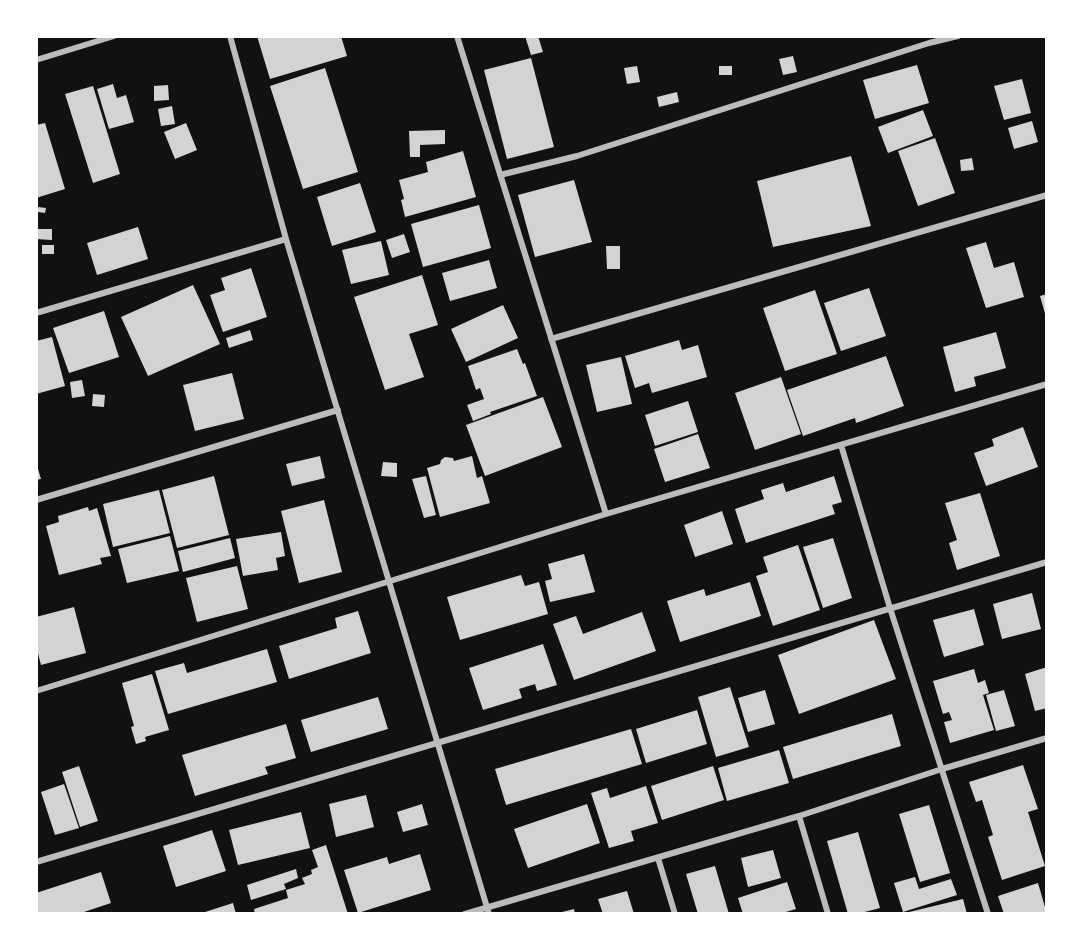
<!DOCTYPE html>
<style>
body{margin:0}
#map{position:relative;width:1083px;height:950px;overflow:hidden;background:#111;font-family:"Roboto Condensed",sans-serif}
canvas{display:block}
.frame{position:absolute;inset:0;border:38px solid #fff;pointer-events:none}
</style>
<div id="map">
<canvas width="1083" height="950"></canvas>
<div class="frame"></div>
</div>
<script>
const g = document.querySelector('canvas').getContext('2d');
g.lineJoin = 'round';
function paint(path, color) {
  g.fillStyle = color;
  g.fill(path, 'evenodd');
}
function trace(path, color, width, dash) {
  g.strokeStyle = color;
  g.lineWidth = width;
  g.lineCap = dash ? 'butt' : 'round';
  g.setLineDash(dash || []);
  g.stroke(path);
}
const building = new Path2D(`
 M257 36H341L347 56 270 79Z
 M525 36H538L543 52 531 55Z
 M793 56 797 72 783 75 779 59Z
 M531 58 554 147 507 159 484 70Z
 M917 65 929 103 875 119 863 80Z
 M637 66 640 82 627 84 624 68Z
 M719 66H732V75H719Z
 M325 68 358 172 303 189 270 86Z
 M1022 79 1031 113 1004 120 994 86Z
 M113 84 117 98 126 95 134 122 109 129 97 89Z
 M168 85 169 100 154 101V86Z
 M93 86 120 174 93 183 65 94Z
 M677 92 679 102 659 107 657 97Z
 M172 106 175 124 161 126 158 109Z
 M923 110 933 136 888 153 878 127Z
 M1032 121 1038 142 1014 149 1008 128Z
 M45 123 65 189 36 198V125Z
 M186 123 197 150 175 159 164 132Z
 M445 130V144L420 145V157H410L409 131Z
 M935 138 955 193 918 206 898 151Z
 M463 151 476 197 405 217 401 200 404 199 399 180 428 172 426 162Z
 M851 156 871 226 773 247 757 181Z
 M972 158 974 170 961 171 960 160Z
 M574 180 592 242 535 257 518 195Z
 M360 183 376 232 332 246 317 197Z
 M479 205 491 248 423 267 411 224Z
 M38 207 46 208 45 213 38 212Z
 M138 227 148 259 97 275 87 243Z
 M36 229H52V240L36 239Z
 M404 234 410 252 392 258 386 240Z
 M381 241 389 275 351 284 342 250Z
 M986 242 994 268 1014 262 1024 297 986 308 966 248Z
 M42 245H54V254H42Z
 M606 246H620V269H607Z
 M489 260 497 288 450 301 442 273Z
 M251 268 267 317 223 332 210 295 225 290 221 278Z
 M422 275 438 325 409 334 424 377 385 390 354 297Z
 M193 285 220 344 148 376 121 317Z
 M869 288 886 336 841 351 824 303Z
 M815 290 837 354 785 371 763 308Z
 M1047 294V317H1046L1040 296Z
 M503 305 518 338 466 362 451 329Z
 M104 311 119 357 69 373 53 328Z
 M250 330 253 340 229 348 226 338Z
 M996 332 1006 368 974 377 976 386 955 392 943 347Z
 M52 337 65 386 36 394V341Z
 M679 340 682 350 698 345 707 377 652 393 649 383 635 388 625 356Z
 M517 349 523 364 525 363 537 396 490 412 491 414 473 421 467 405 484 399 480 388 476 390 468 366Z
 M886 356 904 406 856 423 855 418 803 436 787 390Z
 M621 357 632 404 597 412 586 365Z
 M232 373 244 419 195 431 183 385Z
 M781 377 801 434 755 450 735 393Z
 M82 380 85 396 72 398 70 382Z
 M93 394 105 395 104 407 92 406Z
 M543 397 562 447 485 476 466 425Z
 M688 401 698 432 655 446 645 415Z
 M1023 427 1038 467 986 486 974 453 994 446 992 439Z
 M698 434 710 468 665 482 654 449Z
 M320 456 325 478 292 486 286 464Z
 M472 456 477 478 482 476 490 503 440 517 427 468 440 464 441 460 445 457 453 458 454 461Z
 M36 462 41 479 36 480Z
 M383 462 397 463V477L381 476Z
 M214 476 229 535 177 548 162 490Z
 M426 476 436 515 424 518 412 479Z
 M834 476 842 502 832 505 835 514 746 543 735 509 764 499 761 490 783 483 786 492Z
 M159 490 170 533 113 547 103 504Z
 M980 493 1000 556 957 570 949 543 957 540 945 503Z
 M324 500 342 572 299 583 281 511Z
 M88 507 89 511 97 508 111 556 100 558 102 564 59 575 46 526 59 522 58 516Z
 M722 511 733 544 695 557 684 525Z
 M281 532 285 556 276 558 278 570 243 576 236 539Z
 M170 536 179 571 127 583 118 549Z
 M230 538 235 558 183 572 178 551Z
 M833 538 852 598 823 608 803 547Z
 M798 545 820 610 773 626 756 576 768 572 763 557Z
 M584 554 595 592 550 602 545 581 552 579 548 564Z
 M237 566 248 609 197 622 186 578Z
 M521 575 525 586 539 582 548 614 460 640 447 597Z
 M750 582 761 616 680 642 667 601 704 589 706 596Z
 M1032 593 1041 629 1002 639 993 604Z
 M74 607 86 653 41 665 36 646V617Z
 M974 609 984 645 944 657 933 620Z
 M358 611 371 653 289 679 279 646 337 628 335 618Z
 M642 612 656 651 574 680 553 624 576 616 583 634Z
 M874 620 896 679 799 714 778 655Z
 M543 644 557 685 537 691 535 684 519 689 522 698 483 710 469 668Z
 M267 649 277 682 168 714 155 671 184 663 187 673Z
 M1047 667V708L1035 711 1025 674Z
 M974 669 978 683 985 680 989 693 983 695 994 730 950 743 944 722 952 720 949 712 943 714 933 681Z
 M152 674 169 730 145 737 146 741 136 744 131 727 134 726 122 683Z
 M730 687 749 747 716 757 698 697Z
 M765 690 775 724 748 732 738 698Z
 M1004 690 1015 726 996 731 986 695Z
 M378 697 388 729 311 752 301 720Z
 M697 710 707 744 646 763 636 729Z
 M892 714 901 746 793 779 783 747Z
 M286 724 296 758 265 767 268 774 195 796 182 755Z
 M631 729 642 764 506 805 495 769Z
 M779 750 789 783 727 801 718 768Z
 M1023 765 1038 809 1028 812 1045 866 1002 880 988 837 993 835 982 800 976 802 969 782Z
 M79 766 98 821 80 827 62 772Z
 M713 766 724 800 662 820 651 786Z
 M64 784 79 828 55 835 41 792Z
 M646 786 658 823 631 831 634 841 609 848 591 793 607 788 610 798Z
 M366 795 374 827 336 837 329 804Z
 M422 804 428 825 403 832 397 812Z
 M587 804 600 843 528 868 514 829Z
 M929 805 950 873 920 882 899 814Z
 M301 812 310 848 238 865 229 830Z
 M212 830 226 871 176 887 163 846Z
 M858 832 880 908 857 914H848L827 841Z
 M326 845 348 914H255L254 909 288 898 286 890 305 884 302 878 312 874 311 870 318 867 312 850Z
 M773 850 781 878 748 887 741 858Z
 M420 854 431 890 358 913 344 870 387 857 389 864Z
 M715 866 729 914H698L686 874Z
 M296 869 298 878 284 884 286 889 251 900 247 885Z
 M101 872 111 903 78 914H36V893Z
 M915 877 919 889 951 879 957 895 903 912 894 883Z
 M787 882 796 909 779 914H743L738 898Z
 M1038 883 1047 914H1004L998 896Z
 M627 891 634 914H603L598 899Z
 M963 899 967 914H905V913Z
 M233 903 236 914H206L205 912Z
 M574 909 575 914H558V913Z`);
const minor = new Path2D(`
 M230 36 286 239 489 914
 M457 36 606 514
 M36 60 114 36
 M500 175 577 156 929 43 958 36
 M36 313 286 239
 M551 339 1047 195
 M841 445 890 608 988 914
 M36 500 338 410
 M36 691 606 514 1047 384
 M799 816 828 914
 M658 858 675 914
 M36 862 1047 562
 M465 914 799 816 942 769 1047 738`);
paint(building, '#d3d3d3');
trace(minor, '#bcbcbc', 6);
</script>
